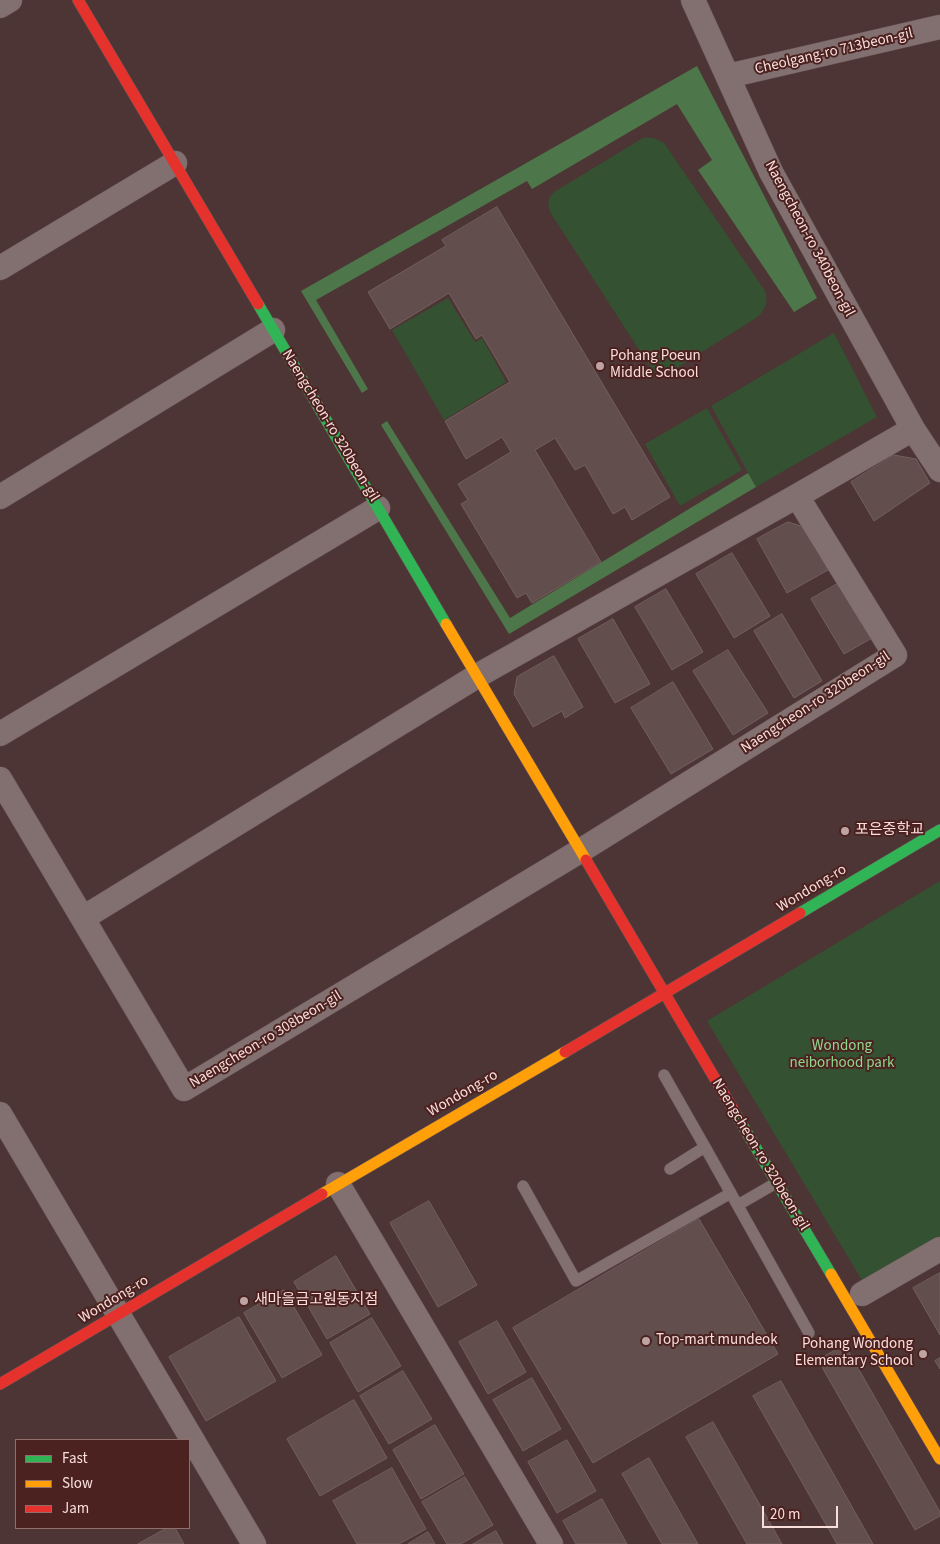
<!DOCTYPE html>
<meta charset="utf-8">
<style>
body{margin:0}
#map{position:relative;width:940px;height:1544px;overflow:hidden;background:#4c3534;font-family:"Source Sans 3",sans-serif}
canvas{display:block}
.legend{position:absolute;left:15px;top:1439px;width:175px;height:90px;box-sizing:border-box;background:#4b2220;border:1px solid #916d6b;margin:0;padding:6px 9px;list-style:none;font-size:15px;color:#fadedc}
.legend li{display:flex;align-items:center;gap:10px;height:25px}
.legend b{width:25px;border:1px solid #916d6b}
.scale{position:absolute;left:762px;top:1506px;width:76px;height:22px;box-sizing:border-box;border:2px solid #fadedc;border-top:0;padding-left:6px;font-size:15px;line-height:18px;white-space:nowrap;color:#fadedc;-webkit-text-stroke:4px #4b2220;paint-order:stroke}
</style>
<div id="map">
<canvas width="940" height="1544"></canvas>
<ul class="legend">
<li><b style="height:6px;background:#30b455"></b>Fast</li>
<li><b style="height:6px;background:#ff9f0a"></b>Slow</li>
<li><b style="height:6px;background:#e5322d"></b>Jam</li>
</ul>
<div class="scale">20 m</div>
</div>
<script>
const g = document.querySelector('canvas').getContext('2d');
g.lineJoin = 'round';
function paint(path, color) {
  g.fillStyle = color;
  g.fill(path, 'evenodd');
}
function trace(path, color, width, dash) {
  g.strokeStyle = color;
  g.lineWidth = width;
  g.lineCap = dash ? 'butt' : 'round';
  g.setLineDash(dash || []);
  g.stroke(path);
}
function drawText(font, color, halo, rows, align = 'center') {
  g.font = font + ' "Source Sans 3","Noto Sans KR",sans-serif';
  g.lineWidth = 4;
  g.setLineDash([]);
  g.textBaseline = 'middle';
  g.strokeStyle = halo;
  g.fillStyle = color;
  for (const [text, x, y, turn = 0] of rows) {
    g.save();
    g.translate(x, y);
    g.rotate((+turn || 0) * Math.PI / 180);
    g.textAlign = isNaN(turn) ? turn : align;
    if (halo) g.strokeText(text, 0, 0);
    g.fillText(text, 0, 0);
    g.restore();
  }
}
const green = new Path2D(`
 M643 138C651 137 657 138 664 143L765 291C768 302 766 307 759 316L667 374 655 372 649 365 550 212C547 203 548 199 554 192Z
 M448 298 475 342 482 338 506 382 444 420 392 330Z
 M834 333 877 417 756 487 711 406Z
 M707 408 742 470 680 506 645 444Z
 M940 881V1238L863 1282 707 1021Z`);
const forest = new Path2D(`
 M697 66 817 298 794 312 698 170 712 160 677 104 532 189 527 181 316 300 368 389 362 393 301 291Z
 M387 421 510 618 748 473 756 487 509 634 381 425Z`);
const building = new Path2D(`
 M497 207 670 497 632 520 625 507 613 514 585 465 575 470 555 438 535 450 601 562 532 603 526 593 517 598 461 504 468 500 458 484 511 452 502 437 466 459 445 421 510 382 482 335 476 339 449 293 390 329 368 292 446 246 442 240Z
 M894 455 916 459 930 483 874 521 851 482Z
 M788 522 804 527 828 570 787 593 757 539Z
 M732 553 770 616 734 638 696 574Z
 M839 583 872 638 844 654 811 599Z
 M666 589 703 652 672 670 635 607Z
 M782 614 822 681 794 698 754 631Z
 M613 619 650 684 615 703 578 639Z
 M728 650 768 713 733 735 693 671Z
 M554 656 583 707 565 718 562 711 533 727 514 694 517 677Z
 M673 682 713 749 671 774 631 708Z
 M429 1201 477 1285 438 1307 390 1223Z
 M699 1219 778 1354 593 1463 513 1328Z
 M336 1256 370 1314 327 1339 294 1282Z
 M940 1273V1335L913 1288Z
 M284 1290 322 1355 282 1378 244 1313Z
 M239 1317 276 1381 206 1421 169 1357Z
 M372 1318 401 1366 358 1392 330 1343Z
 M497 1321 526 1372 488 1394 459 1342Z
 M845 1345 940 1512V1516L915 1530 818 1360Z
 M940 1358V1369L935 1361Z
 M403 1371 432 1419 389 1444 360 1396Z
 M532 1378 561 1429 523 1451 493 1400Z
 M781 1381 873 1544H837L753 1396Z
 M354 1400 387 1458 320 1496 287 1439Z
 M713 1422 782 1544H747L686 1437Z
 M435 1425 464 1474 421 1499 393 1450Z
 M567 1440 596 1491 557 1513 528 1462Z
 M649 1458 698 1544H662L622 1474Z
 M392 1468 426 1529 399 1544H357L333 1501Z
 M465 1477 493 1525 461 1544H447L422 1502Z
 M602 1499 627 1544H576L563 1521Z
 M167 1528H175L184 1544H138Z
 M496 1531 503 1544H473Z
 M428 1532 435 1544H408Z`);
const lane = new Path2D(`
 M664 1075 705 1147
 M670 1169 705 1147 809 1333
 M523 1186 576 1281 731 1193
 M738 1205 776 1183`);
const street = new Path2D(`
 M693 0 771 172 913 429 940 470
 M0 6 10 0
 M728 76 940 27
 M0 268 175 163
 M0 497 273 330
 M0 734 378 508
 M0 779 184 1089 580 851 895 655 797 496
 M83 918 477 676 797 496 913 429
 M0 1114 254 1544
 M338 1184 551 1544
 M862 1294 940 1249`);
const fast = new Path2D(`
 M258 304 446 624
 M800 913 940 830
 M734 1111 831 1274`);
const slow = new Path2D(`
 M446 624 586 860
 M322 1194 565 1052
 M831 1274 940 1459`);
const jam = new Path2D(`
 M78 0 258 304
 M586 860 734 1111
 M565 1052 800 913
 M0 1384 322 1194`);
const markers = [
 [600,366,5,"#bda3a1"],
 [845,831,5,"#bda3a1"],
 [244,1301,5,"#bda3a1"],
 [646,1341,5,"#bda3a1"],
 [923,1354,5,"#bda3a1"]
];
const streetNames = [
 ["Cheolgang-ro 713beon-gil",834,52,-13],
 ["Naengcheon-ro 340beon-gil",809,239,62],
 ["Naengcheon-ro 320beon-gil",330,426,59],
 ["Naengcheon-ro 320beon-gil",816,703,-33],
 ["Wondong-ro",812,889,-31],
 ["Naengcheon-ro 308beon-gil",266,1040,-31],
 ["Wondong-ro",463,1094,-30],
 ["Naengcheon-ro 320beon-gil",760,1155,59],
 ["Wondong-ro",114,1300,-31]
];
const poiNames = [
 ["Pohang Poeun",610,357],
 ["Middle School",610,374],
 ["포은중학교",855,831],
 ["새마을금고원동지점",254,1301],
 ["Top-mart mundeok",656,1341],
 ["Pohang Wondong",913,1345,"right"],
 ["Elementary School",913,1362,"right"]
];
const parkNames = [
 ["Wondong",842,1047],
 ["neiborhood park",842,1064]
];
paint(green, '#345231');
paint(forest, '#4d774a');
paint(building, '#614e4d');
trace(building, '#735f5e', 1);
trace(lane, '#695453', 12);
trace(street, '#695453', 25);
trace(fast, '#695453', 12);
trace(slow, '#695453', 12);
trace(jam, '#695453', 12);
trace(lane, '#827070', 11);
trace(street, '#827070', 24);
trace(fast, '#30b455', 11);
trace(slow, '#ff9f0a', 11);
trace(jam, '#e5322d', 11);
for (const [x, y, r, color] of markers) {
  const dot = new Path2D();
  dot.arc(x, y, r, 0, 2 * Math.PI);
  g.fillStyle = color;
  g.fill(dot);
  trace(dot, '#4b2220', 2);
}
drawText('15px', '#fadedc', '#4b2220', streetNames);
drawText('15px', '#fadedc', '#4b2220', poiNames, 'left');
drawText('15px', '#8dd68c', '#4b2220', parkNames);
</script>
